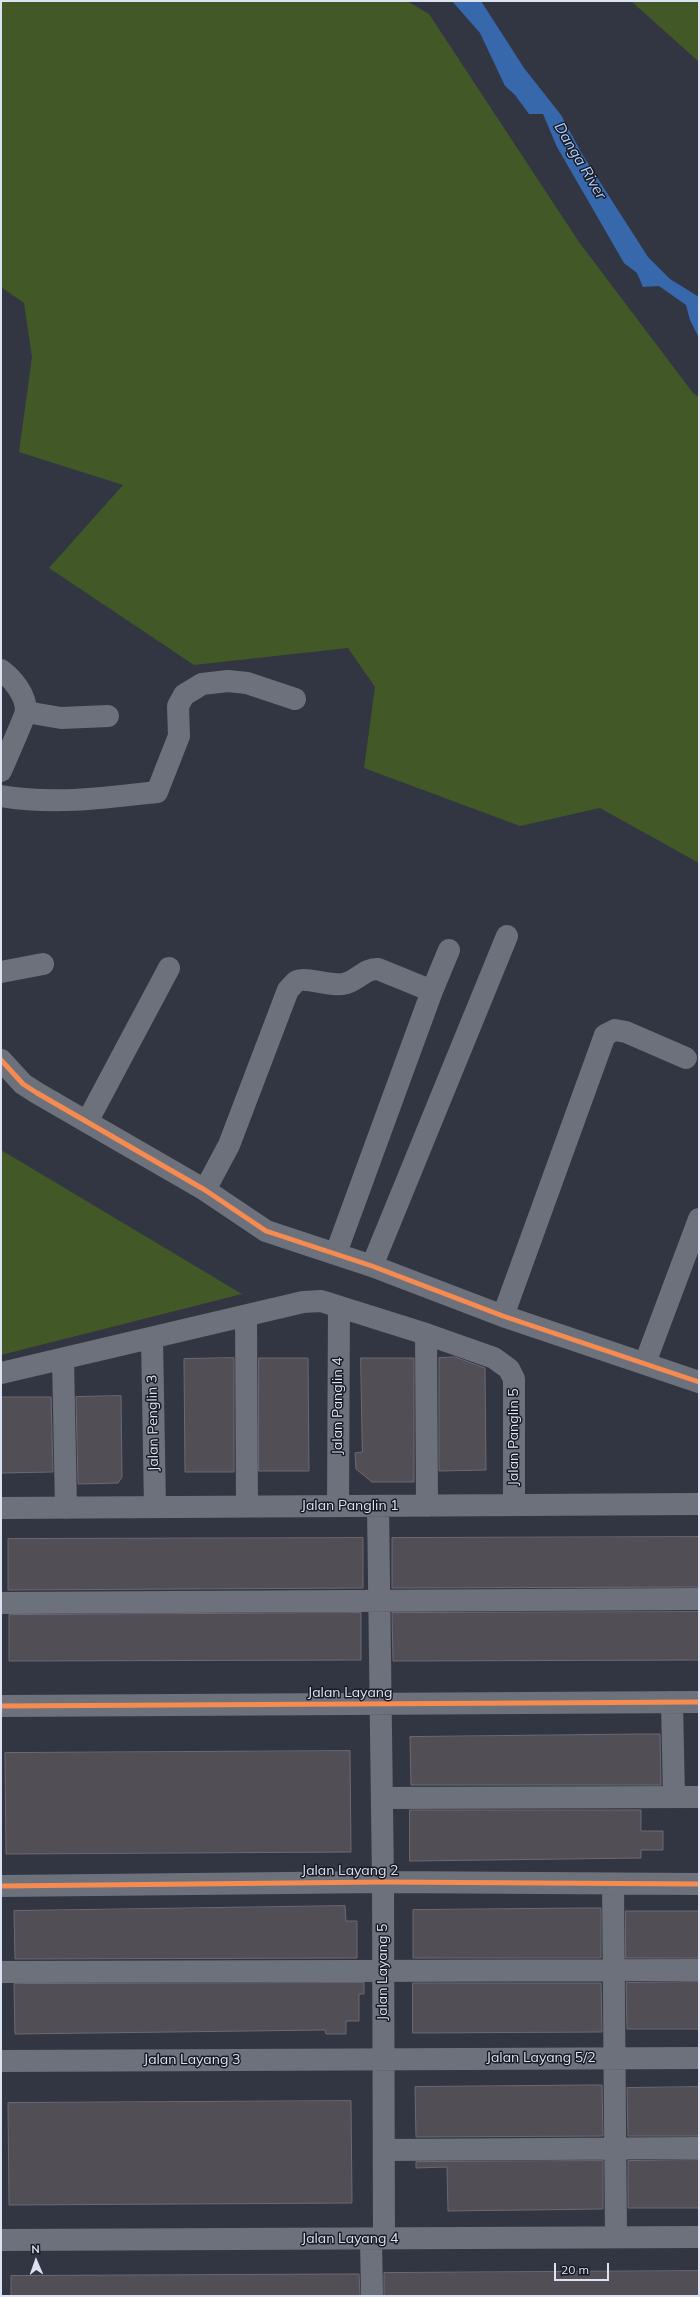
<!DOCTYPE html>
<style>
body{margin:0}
#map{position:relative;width:700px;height:2297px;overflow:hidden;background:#323643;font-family:Mulish,sans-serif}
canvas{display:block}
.frame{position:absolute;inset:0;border:2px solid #dde2f2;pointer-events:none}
.north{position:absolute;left:16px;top:2241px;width:40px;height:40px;-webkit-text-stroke:3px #171b26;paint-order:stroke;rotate:358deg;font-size:11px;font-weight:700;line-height:16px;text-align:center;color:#dde2f2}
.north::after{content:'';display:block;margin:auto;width:14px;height:18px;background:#dde2f2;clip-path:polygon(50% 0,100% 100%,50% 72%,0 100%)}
.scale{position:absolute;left:554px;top:2263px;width:55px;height:18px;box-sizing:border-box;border:2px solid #dde2f2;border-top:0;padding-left:5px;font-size:12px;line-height:14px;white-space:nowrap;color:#dde2f2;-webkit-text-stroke:3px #171b26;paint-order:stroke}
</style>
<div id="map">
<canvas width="700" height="2297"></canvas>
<div class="frame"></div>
<div class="north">N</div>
<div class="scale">20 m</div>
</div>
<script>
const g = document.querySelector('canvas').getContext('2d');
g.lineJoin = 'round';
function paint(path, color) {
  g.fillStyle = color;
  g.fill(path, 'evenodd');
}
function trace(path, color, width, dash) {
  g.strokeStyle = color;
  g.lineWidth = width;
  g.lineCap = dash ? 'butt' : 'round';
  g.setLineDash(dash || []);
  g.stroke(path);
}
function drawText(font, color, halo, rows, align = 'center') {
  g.font = font + ' Mulish,sans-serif';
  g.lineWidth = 3;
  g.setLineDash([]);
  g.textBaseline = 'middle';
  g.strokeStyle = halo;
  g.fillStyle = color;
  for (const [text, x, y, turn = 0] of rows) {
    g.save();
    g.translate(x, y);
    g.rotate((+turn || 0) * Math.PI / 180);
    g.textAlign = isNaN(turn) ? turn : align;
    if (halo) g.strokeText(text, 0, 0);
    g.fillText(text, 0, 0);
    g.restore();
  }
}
const green = new Path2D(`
 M1 1H407L429 14 579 242 693 393 699 397V863L600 808 520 826 364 768 375 687 348 648 194 665 49 568 123 485 19 452 32 357 24 303 1 287Z
 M631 1H699V62Z
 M1 1150 242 1294 1 1355Z`);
const water = new Path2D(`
 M452 1H481L524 68 561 115 582 154 648 257 670 279 699 297V338L690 320 686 305 659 286 643 287 637 273 624 263 557 147 543 114H529L515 95 505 86 480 33Z`);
const building = new Path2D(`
 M455 1357 485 1368 486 1470 439 1471V1358Z
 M234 1358V1472H185L184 1359Z
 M259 1358H308L309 1471H259Z
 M361 1358H414V1482H372L356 1469 355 1453 362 1452Z
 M121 1396 122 1477 118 1483 78 1484 76 1397Z
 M1 1397H51L53 1472 1 1473Z
 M699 1537V1587L392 1588V1538Z
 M363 1538V1588L8 1590V1539Z
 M699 1612V1660L393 1661 392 1613Z
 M361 1613V1660L9 1661V1615Z
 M641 1734H660L661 1785H411L410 1737Z
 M350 1751 351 1852 6 1854 5 1753Z
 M410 1810H641V1831H663V1850H641V1858L410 1861Z
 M345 1906 346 1921H357V1958L15 1959 14 1911Z
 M584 1908H601V1958H413V1910Z
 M626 1911H699V1958H626Z
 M699 1982V2029H627L626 1983Z
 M364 1983V1994H359V2021H346V2034H326L325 2030 15 2034 14 1984Z
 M413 1983H601L602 2032 413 2033Z
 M587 2085H602L603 2136 416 2137 415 2087Z
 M699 2087V2136H628L627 2088Z
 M351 2101 352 2203 9 2205 8 2103Z
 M699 2160V2208H628V2161Z
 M603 2161V2209L448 2211 447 2167 416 2168V2162Z
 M699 2271V2296H384V2273Z
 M346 2274H359L360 2296H11V2276Z`);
const minor = new Path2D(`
 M1 670C13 679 26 695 26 711 25 717 5 761 1 771
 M26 712 61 718 108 716
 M1 796C54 805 105 798 157 792L179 736 178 706 184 695 202 684 228 681 247 683 295 699
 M1 972 43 964
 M1 1060 23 1084 37 1093 205 1190 266 1231 372 1266 503 1316 699 1382
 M87 1122 169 968
 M205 1190 229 1145 288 990C290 988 294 983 297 981 306 977 330 986 343 984 357 982 364 968 378 969L432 991
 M336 1253 432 991 449 950
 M372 1266 507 936
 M246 1316 247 1506
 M503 1316 605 1035 615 1030 626 1032 686 1058
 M426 1334 427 1506
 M152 1338 155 1507
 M63 1359 66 1508
 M645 1363 699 1219
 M1 1373 303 1302 321 1301 426 1334 494 1358 509 1369 514 1379V1505
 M338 1505 339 1307
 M378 1506 383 1882 384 2238
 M1 1508 699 1504
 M1 1603 699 1599
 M672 1702 674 1797
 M1 1706 699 1702
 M382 1798 699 1797
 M613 1884 616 2237
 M1 1886 383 1882 699 1884
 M1 1972 699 1970
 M1 2061 699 2058
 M384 2150 699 2148
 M371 2239 372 2296
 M1 2240 699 2237`);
const cycleway = new Path2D(`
 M1 1060 23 1084 37 1093 205 1190 266 1231 372 1266 503 1316 699 1382
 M1 1706 699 1702
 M1 1886 383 1882 699 1884`);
const streetNames = [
 ["Jalan Panglin 4",338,1406,-90],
 ["Jalan Penglin 3",153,1423,-91],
 ["Jalan Panglin 5",514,1437,-90],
 ["Jalan Panglin 1",350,1506],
 ["Jalan Layang",350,1693],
 ["Jalan Layang 2",350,1871],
 ["Jalan Layang 5",383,1972,-90],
 ["Jalan Layang 5/2",541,2058],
 ["Jalan Layang 3",192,2060],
 ["Jalan Layang 4",350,2239]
];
const waterNames = [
 ["Danga River",580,161,59]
];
paint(green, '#425826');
paint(water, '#3768ac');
paint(building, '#524e55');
trace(building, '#6d6971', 1);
trace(minor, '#6d717b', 22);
trace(cycleway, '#f68b52', 5);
drawText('14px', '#dde2f2', '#171b26', streetNames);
drawText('italic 15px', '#b3cff7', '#171b26', waterNames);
</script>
